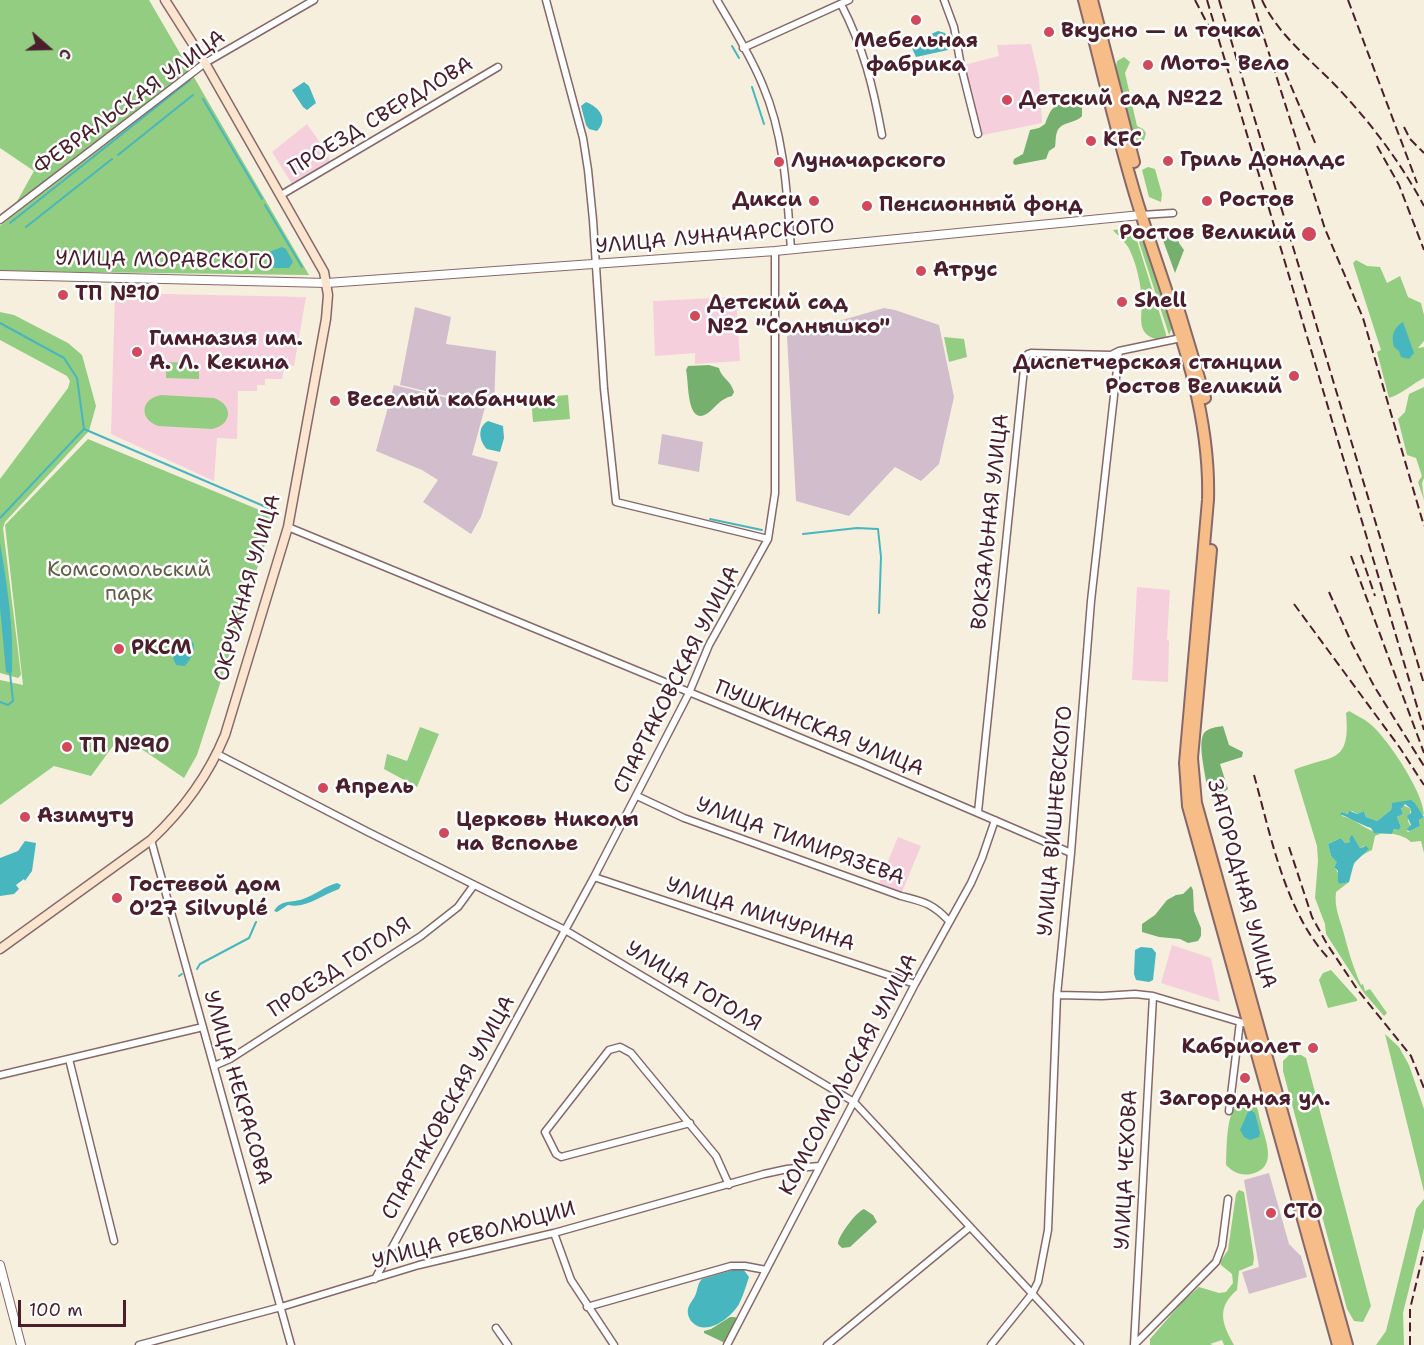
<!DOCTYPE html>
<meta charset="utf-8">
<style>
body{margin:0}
#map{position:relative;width:1424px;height:1345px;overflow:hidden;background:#f6efde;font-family:"Shantell Sans",sans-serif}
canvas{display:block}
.north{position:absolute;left:18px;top:18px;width:60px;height:60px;-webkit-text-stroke:4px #fff;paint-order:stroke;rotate:110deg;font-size:16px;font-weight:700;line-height:24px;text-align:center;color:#4a1f2b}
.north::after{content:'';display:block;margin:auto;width:21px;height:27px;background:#4a1f2b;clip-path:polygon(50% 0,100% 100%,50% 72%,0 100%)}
.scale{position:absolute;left:18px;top:1300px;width:108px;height:27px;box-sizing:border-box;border:3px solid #4a1f2b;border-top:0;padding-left:8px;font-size:18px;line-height:21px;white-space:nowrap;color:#4a1f2b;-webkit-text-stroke:4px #fff;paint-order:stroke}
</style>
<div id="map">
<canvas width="1424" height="1345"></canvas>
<div class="north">С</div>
<div class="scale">100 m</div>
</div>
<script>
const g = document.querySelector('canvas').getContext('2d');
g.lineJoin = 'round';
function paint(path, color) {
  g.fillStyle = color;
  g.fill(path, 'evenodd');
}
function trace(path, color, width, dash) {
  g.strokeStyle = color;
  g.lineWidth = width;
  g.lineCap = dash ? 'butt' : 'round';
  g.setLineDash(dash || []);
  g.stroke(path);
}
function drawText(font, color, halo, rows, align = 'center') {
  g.font = font + ' "Shantell Sans",sans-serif';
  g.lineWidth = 5;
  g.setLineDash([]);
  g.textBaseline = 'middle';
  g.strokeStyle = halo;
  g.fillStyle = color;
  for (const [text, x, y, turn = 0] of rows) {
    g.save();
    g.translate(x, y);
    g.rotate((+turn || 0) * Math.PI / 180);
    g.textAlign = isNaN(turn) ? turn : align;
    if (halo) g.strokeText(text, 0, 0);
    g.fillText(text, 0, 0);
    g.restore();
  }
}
const built = new Path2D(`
 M1031 44 1039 78 1042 123 983 135 964 65 999 56 997 45Z
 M307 124 328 154 330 161 292 184 272 152Z
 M115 293 306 297 294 366 285 364 282 379H265V385H257V391H238L237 439 217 438 214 481 111 434Z
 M736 297 740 361 695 364V353L655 356 653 301Z
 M1137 587 1170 590 1167 640 1169 641 1168 682 1132 680Z
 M898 837 921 846 902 892 879 883Z
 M1172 945 1211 958 1220 1002 1161 983Z`);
const industrial = new Path2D(`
 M415 307 451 317 446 344 496 351 494 407 400 385Z
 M884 308 895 310 939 325 954 397 939 464 921 481 895 467 849 516 796 501 787 336Z
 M394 385 485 407 472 455 498 462 481 517 471 534 423 502 438 480 422 470 376 451Z
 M662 434 703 442 699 472 658 464Z
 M1269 1173 1289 1244 1301 1256 1307 1277 1249 1294 1242 1272 1259 1267 1244 1180Z`);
const green = new Path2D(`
 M0 0H149L309 275 0 271V226L6 221 34 171 0 148Z
 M1124 57 1130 62 1125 73 1137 126 1143 129 1146 133 1144 140 1139 143H1134L1116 67 1117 61Z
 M1148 167 1155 169 1162 194 1161 202 1149 197 1142 170Z
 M1130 228 1135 234 1166 334V338L1162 340C1135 337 1142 318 1142 300 1141 286 1137 266 1131 253 1128 244 1119 237 1113 230Z
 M1142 236 1172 328 1169 335 1138 239V237Z
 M1356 260 1367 266 1380 267 1387 283 1400 276 1408 297 1421 303 1424 315V341L1418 348 1424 347V378C1412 384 1402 394 1389 398L1377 352 1381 350 1353 263Z
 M0 312 14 315 68 343 82 355 96 406 89 431 5 522 3 528 21 675 18 678 0 673V479L68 388 70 381 67 376 0 340Z
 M944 337 964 339 967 357 949 362Z
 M166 362 199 363V379L166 378Z
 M1424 387V478L1422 483 1424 500 1418 482 1422 476 1416 458 1407 455 1398 419 1405 412 1409 394Z
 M161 395 214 398C234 405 232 425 212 429L158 426C139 419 140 399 161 395Z
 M568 395 570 419 533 422 531 398Z
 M88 439 274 516 197 755 184 778 121 735 91 776 54 766 0 805V680L23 685 5 525Z
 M1349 711C1355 715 1363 718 1369 723 1387 737 1424 793 1424 815L1420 813 1413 801 1392 804 1391 810 1377 821 1366 817 1364 811 1357 814 1352 811 1346 814 1342 812V816C1355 819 1365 829 1377 833 1381 834 1388 833 1392 834L1394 829 1399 830 1401 827 1397 817 1403 814 1401 810 1403 805 1411 809 1408 821 1411 827 1406 830 1408 832 1420 826 1419 820 1424 817V853L1421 841 1411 842C1403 834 1385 831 1375 836L1372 850 1358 857 1355 862 1351 868 1349 882 1336 892C1334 908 1340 919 1344 934 1349 953 1353 967 1361 985L1363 984 1365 991 1370 989 1387 1013 1384 1016 1364 993 1326 934 1325 924 1315 898 1318 861 1317 846 1294 770C1331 754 1351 766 1346 713ZM1349 837H1351L1360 848 1364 846 1368 850C1355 857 1352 868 1347 882L1340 884 1338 873 1334 866 1338 862 1331 856 1328 844 1341 838 1345 843 1350 842Z
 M420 727 439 734 417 787 384 769 387 754 407 761Z
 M1331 970 1357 999V1001L1328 1008 1319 980 1323 973Z
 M1385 1034 1399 1047 1409 1065 1424 1109V1192Z
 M1289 1055H1301L1306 1058 1371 1306 1363 1322 1354 1321 1347 1309 1283 1071V1061Z
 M1243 1100C1247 1100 1252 1101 1255 1105 1259 1109 1259 1118 1261 1123 1266 1142 1278 1168 1251 1174 1240 1176 1233 1172 1226 1165 1227 1148 1225 1106 1243 1100Z
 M1239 1190 1244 1192 1254 1258 1253 1265 1239 1271 1237 1290C1216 1308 1222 1324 1234 1345H1224L1222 1340 1210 1344 1213 1345H1150V1339L1183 1301 1199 1287 1219 1293 1226 1292 1233 1283 1232 1274 1221 1265 1220 1262 1228 1250 1236 1194Z
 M1424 1199V1228L1403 1313 1404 1345H1376L1386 1331 1416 1209Z`);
const forest = new Path2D(`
 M1071 101 1082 107V116C1075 124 1061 121 1057 132 1055 137 1056 142 1055 147L1049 151 1046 159 1015 165 1013 163 1014 159 1023 154 1030 130 1039 128 1045 124C1052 107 1052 105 1071 101Z
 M1162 226 1178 235 1179 243 1184 250 1175 273 1160 232Z
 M709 365 719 368C722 379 730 379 734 392L732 396C720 399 717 406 708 413 686 428 689 381 686 370L688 366Z
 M1223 726 1229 745 1243 752 1242 757 1220 764 1228 789C1220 795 1213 795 1207 788 1206 775 1197 744 1204 733 1208 728 1217 727 1223 726Z
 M1191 886 1193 890 1194 911 1201 928V936L1198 941 1188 943 1180 939 1159 937 1142 932V924L1155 915 1167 900 1176 895 1183 894Z
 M864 1209 873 1215 877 1222 850 1247 842 1248 838 1244C838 1236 856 1212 864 1209Z
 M730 1317H735L737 1319 725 1343 704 1333V1331L711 1329Z`);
const water = new Path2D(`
 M938 31 945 33 949 41 948 50 916 57 912 48 913 42Z
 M304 82 309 86 316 103 307 110 303 107 292 90Z
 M586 102C599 107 609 119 597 131L589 129 586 125 581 106Z
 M282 247 286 249 293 262 289 268H275L270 266 269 252Z
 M1403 322 1414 353 1409 359 1401 357 1399 351 1394 347C1391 336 1393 328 1403 322Z
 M488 421 503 426 504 438 500 452 487 449C479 441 477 427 488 421Z
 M0 543C7 585 14 628 12 672L10 674 6 672 0 608Z
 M190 637 194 645 192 656 185 666 176 665C170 653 172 648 180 638Z
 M1411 800 1414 802 1424 817 1419 820 1420 826 1410 831 1406 830 1411 825 1407 816 1411 813V809L1405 804 1401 809 1403 814 1397 817 1401 827 1399 830 1394 829 1392 834 1374 833 1371 828C1361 825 1350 818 1340 814L1342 812 1347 814 1350 811 1357 814 1364 811 1366 817 1377 821 1391 810 1392 803Z
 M1352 835 1360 848 1366 846 1369 849 1354 863 1349 882 1340 884 1338 882V871L1334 867 1337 862 1331 856 1328 844 1341 838 1345 843 1350 842 1349 838Z
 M25 841 36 843 32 871 25 881 24 879 16 885 19 889 14 894 0 896V858L18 851Z
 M337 883 341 885 339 889C322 895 306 909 288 905L277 912 274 911C281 899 292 903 303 899 315 895 325 886 337 883Z
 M1141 947 1152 948 1156 953 1153 980 1149 982 1136 980 1134 974 1135 950Z
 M1252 1111 1255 1113 1260 1133 1259 1137 1250 1140 1244 1137 1240 1130 1248 1112Z
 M736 1269H743L749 1277C746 1286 743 1296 739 1304 731 1318 706 1337 692 1322 689 1319 687 1313 688 1309 689 1304 693 1300 695 1296 698 1290 697 1284 702 1279Z`);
const stream = new Path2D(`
 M732 46 739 58
 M752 87 764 124
 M203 99 262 199
 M118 155 193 95
 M265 205 302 267
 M10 223 190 80
 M26 227 112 159
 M0 323 64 358 77 378 84 429
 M0 518 84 429 273 510
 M710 519 762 530
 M803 534 857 528 878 529 881 557 879 613
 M0 702 8 705 13 701 10 673
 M197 969 200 964 249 938 256 922
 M179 976 182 974`);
const minor = new Path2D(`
 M546 0 583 138 588 170 593 220 604 389 616 502 768 539
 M717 0C733 28 751 56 763 86 785 137 787 195 791 249
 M944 0 954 27 961 66 978 134
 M841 4C864 49 873 86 882 135
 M743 48 849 0
 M281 195 498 67
 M1141 215 1173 213
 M0 220 205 63 314 0
 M288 527 859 762 1071 853
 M217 754 368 832 565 930 854 1102 1080 1345
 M637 796 684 818 901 896C924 902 932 903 949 921
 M978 812 1025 359 1028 354 1031 353 1111 355 1119 351 1181 338
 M151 840 291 1345
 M594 877 915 984
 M1057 995 1102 996 1135 994 1153 996 1250 1025
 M69 1059 114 1241
 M214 1066 230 1059 421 936 458 907 474 885
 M0 1075 203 1027
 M1229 1111 1240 1022
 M690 1123 561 1157 556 1154 545 1132 609 1050 620 1047 631 1053 716 1156 729 1185
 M554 1233 571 1280 614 1345
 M375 1279 594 877 689 693 709 645 768 539 775 493V251
 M587 1307 731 1266H745L766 1270
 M496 1328 508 1345
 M1135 1344 1216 1262 1222 1246 1228 1199
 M139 1345 281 1307 419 1265 554 1233 764 1174 787 1169 819 1166
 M727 1345 915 984 971 883 982 858 995 820
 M827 1345 970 1227
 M991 1345 1032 1294 1038 1282 1048 1230 1057 995 1071 853 1091 601 1119 351
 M1134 1345 1153 996`);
const tertiary = new Path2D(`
 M0 275 327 283 775 251 1141 215
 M0 1265 21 1345`);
const secondary = new Path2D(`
 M0 949 151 840C182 811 209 774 225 735L288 527 326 319 328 295 324 272 205 63 165 0`);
const trunk = new Path2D(`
 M1084 0C1103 72 1119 146 1142 217 1171 309 1211 402 1208 500L1185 763 1188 806 1338 1345
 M1092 0 1134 162
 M1175 298 1205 398
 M1211 550 1192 758 1196 803 1347 1345`);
const rail = new Path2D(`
 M1195 0 1209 27
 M1207 0 1424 730
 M1219 0 1424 684
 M1252 0 1325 229 1363 318 1424 526
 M1262 0C1278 35 1311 60 1337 87 1371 123 1401 163 1424 206
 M1348 0 1417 183
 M1280 60 1316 145
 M1404 127 1410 139 1424 153
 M1377 146 1399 185 1424 250
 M1361 555 1375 596
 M1351 556 1424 753
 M1329 592 1352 644 1374 686 1424 766
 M1294 604 1400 748 1424 785
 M1254 775C1271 836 1285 913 1330 960
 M1289 847 1312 917 1327 944 1357 989 1411 1056 1424 1088
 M1410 1345V1309L1424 1251`);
const markers = [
 [916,20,6,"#d1495b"],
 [1049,32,6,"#d1495b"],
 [1148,65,6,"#d1495b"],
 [1007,100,6,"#d1495b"],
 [1091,141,6,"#d1495b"],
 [1168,161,6,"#d1495b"],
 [779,162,6,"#d1495b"],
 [814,201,6,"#d1495b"],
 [1207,201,6,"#d1495b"],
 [867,206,6,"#d1495b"],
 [1309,234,8,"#d1495b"],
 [921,271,6,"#d1495b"],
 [63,295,6,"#d1495b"],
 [1122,302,6,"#d1495b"],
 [695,316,6,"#d1495b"],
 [137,352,6,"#d1495b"],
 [1294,376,6,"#d1495b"],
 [335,401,6,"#d1495b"],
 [119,649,6,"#d1495b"],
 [67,747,6,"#d1495b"],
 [323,788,6,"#d1495b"],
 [25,817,6,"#d1495b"],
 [444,833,6,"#d1495b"],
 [117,898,6,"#d1495b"],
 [1313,1048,6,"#d1495b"],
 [1245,1078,6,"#d1495b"],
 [1271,1213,6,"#d1495b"]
];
const poiNames = [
 ["Вкусно — и точка",1061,32],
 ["Мебельная",916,42,"center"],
 ["фабрика",916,66,"center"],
 ["Мото- Вело",1160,65],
 ["Детский сад №22",1019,100],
 ["KFC",1103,141],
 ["Гриль Доналдс",1180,161],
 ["Луначарского",791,162],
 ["Дикси",802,201,"right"],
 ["Ростов",1219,201],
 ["Пенсионный фонд",879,206],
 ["Ростов Великий",1296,234,"right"],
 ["Атрус",933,271],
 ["ТП №10",75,295],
 ["Shell",1134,302],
 ["Детский сад",707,304],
 ["№2 \"Солнышко\"",707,328],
 ["Гимназия им.",149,340],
 ["А. Л. Кекина",149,364],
 ["Диспетчерская станции",1282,364,"right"],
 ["Ростов Великий",1282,388,"right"],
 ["Веселый кабанчик",347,401],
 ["РКСМ",131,649],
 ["ТП №90",79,747],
 ["Апрель",335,788],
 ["Азимуту",37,817],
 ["Церковь Николы",456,821],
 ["на Всполье",456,845],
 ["Гостевой дом",129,886],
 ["O'27 Silvuplé",129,910],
 ["Кабриолет",1301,1048,"right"],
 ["Загородная ул.",1245,1100,"center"],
 ["СТО",1283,1213]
];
const streetNames = [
 ["ФЕВРАЛЬСКАЯ УЛИЦА",130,103,-36],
 ["ПРОЕЗД СВЕРДЛОВА",381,117,-31],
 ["УЛИЦА ЛУНАЧАРСКОГО",715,237,-5],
 ["УЛИЦА МОРАВСКОГО",164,261,1],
 ["ВОКЗАЛЬНАЯ УЛИЦА",991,522,-84],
 ["ОКРУЖНАЯ УЛИЦА",248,588,-74],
 ["СПАРТАКОВСКАЯ УЛИЦА",677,680,-63],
 ["ПУШКИНСКАЯ УЛИЦА",819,729,22],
 ["УЛИЦА ВИШНЕВСКОГО",1056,821,-85],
 ["УЛИЦА ТИМИРЯЗЕВА",800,842,20],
 ["ЗАГОРОДНАЯ УЛИЦА",1241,884,75],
 ["УЛИЦА МИЧУРИНА",760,915,18],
 ["ПРОЕЗД ГОГОЛЯ",340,968,-33],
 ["УЛИЦА ГОГОЛЯ",693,987,31],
 ["КОМСОМОЛЬСКАЯ УЛИЦА",849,1075,-62],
 ["УЛИЦА НЕКРАСОВА",237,1088,74],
 ["СПАРТАКОВСКАЯ УЛИЦА",449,1108,-61],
 ["УЛИЦА ЧЕХОВА",1127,1170,-87],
 ["УЛИЦА РЕВОЛЮЦИИ",474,1236,-15]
];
const parkNames = [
 ["Комсомольский",129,571],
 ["парк",129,595]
];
paint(built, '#f5cfdb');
paint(industrial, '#d1bdcc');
paint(green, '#92cd81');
paint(forest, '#75b06f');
paint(water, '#47b6bf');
trace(stream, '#47b6bf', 2);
trace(minor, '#86686a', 9);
trace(tertiary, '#86686a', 10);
trace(secondary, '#86686a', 11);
trace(trunk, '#86686a', 14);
trace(minor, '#fff', 6);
trace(tertiary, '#fff', 8);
trace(secondary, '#fce5cf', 8);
trace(trunk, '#f7bd88', 10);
trace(rail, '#4a1f2b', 2, [9, 4.5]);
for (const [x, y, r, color] of markers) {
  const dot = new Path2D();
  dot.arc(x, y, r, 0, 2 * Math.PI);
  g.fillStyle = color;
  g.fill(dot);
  trace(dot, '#fff', 2);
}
drawText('bold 21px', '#4a1f2b', '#fff', poiNames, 'left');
drawText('21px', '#4a1f2b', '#fff', streetNames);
drawText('21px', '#635c49', '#fff', parkNames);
</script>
